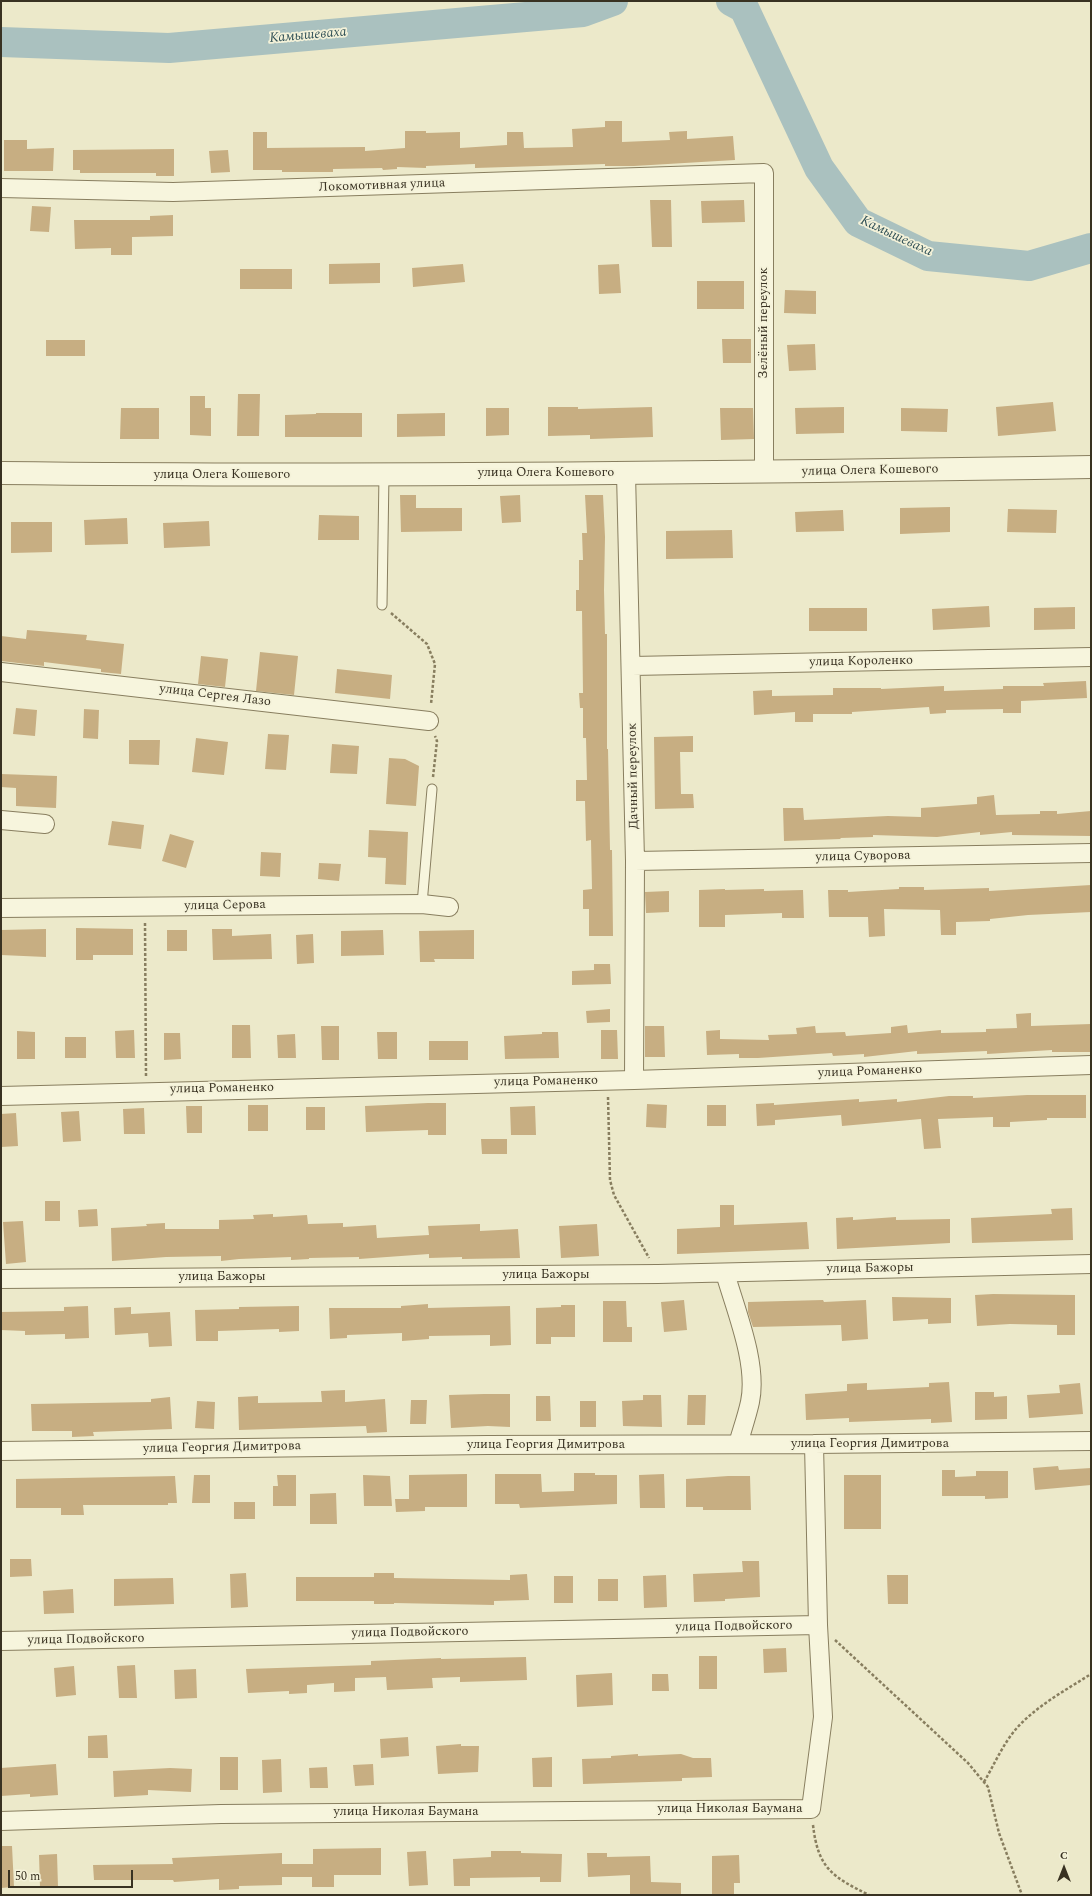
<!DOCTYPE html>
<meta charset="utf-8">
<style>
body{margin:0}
#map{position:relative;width:1092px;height:1896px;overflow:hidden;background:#ece9ca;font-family:Spectral,serif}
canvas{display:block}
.frame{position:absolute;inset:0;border:2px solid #393222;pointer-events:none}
.north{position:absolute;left:1044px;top:1848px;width:40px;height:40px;-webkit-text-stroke:3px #f4f2d9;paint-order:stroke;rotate:0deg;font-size:11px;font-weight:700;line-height:16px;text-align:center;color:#393222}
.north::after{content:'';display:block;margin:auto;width:14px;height:18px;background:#393222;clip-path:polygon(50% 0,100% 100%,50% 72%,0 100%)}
.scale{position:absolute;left:8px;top:1870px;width:125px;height:18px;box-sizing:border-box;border:2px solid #393222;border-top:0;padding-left:5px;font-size:12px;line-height:14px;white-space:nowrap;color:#393222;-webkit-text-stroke:3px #f4f2d9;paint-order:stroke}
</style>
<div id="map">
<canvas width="1092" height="1896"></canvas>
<div class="frame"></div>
<div class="north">С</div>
<div class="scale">50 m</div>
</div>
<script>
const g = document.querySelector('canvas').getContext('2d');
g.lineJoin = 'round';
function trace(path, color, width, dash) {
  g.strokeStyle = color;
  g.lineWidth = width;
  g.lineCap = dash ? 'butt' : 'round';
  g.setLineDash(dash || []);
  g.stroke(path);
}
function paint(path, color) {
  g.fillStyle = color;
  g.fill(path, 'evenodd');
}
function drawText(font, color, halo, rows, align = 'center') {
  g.font = font + ' Spectral,serif';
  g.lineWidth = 3.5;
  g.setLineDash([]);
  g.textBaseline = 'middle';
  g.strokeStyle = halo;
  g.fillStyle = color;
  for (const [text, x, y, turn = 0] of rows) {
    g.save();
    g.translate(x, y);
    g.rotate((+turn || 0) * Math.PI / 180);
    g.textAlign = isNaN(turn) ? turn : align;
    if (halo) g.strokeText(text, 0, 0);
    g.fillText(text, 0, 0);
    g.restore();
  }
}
const river = new Path2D(`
 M731 1 744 8 819 168 858 222 928 256 1029 266 1091 248
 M1 42 169 48 583 12 613 1`);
const building = new Path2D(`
 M605 121H622V142L670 140 669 132 687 131V139L733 136 735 160 634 166H605V164L475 168V164L426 166V168L397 167V169L383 170 382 168 333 169V172H282V170H253V132H267V148L365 147V151L405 148V131H426V133L460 132V148L507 145V132H523L524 148 573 147 572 129 605 127Z
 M4 140H27V149L54 148 53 171H4Z
 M174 149V176H156V173H80V170H73V150Z
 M228 150 230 172 211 173 209 151Z
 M650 200H671L672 247H652Z
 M744 200 745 222 702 223 701 201Z
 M32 206 51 207 49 232 30 231Z
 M173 215V236L132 237V255H111V248L75 249 74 220H150V216Z
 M380 263V283L329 284V264Z
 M463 264 465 282 413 287 412 268Z
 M619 264 621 293 599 294 598 265Z
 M240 269H292V289H240Z
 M697 281H744V309H697Z
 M785 290 816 291V314L784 313Z
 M722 339H751V363H723Z
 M46 340H85V356H46Z
 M815 344 816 370 789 371 787 345Z
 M238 394H260L259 436H237Z
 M190 396H205V408H211V436L190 435Z
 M1053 402 1056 431 998 436 996 407Z
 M548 407H578V409L652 407 653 437 590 439V435L548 436Z
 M844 407V433L796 434 795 408Z
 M121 408H159V439H120Z
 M486 408H509V435L486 436Z
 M720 408H753L754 439 721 440Z
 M901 408 948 409 947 432 901 431Z
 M316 413H362V437H285V415L316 414Z
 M445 413V436L397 437V414Z
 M400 495H416V508H462V531L401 532Z
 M520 495 521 522 502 523 500 496Z
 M585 495H603L605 537 604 590 605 634H607V749H608L610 850H612L613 936H589V909H583V890L592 889 591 840 586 841 585 801H576V780H587L586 738H583V708H580L579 693H583L582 611H576V590H579V560H583L582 533H587Z
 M950 507V532L900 534V508Z
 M1008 509 1057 510 1056 533 1007 532Z
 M843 510 844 531 796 532 795 512Z
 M319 515 359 516V540H318Z
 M127 518 128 544 85 545 84 520Z
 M209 521 210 546 164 548 163 523Z
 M11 522H52V552L11 553Z
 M732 530 733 558 666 559V531Z
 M989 606 990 627 933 630 932 609Z
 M1075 607V629L1034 630V608Z
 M809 608H867V631H809Z
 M27 630 87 635 86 640 124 644 121 674 101 672V669L44 662V666L1 661V636L26 639Z
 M260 652 298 656 294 695 256 691Z
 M201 656 228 659 225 687 198 684Z
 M337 669 392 675 390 699 335 693Z
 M1086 681 1087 698 1021 701V713H1003V709L946 710V713L930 714 929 707 852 712V714H813V722H795V712L754 715 753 691 772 690V696L833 695V688H881V689L944 686V691L1003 689V686H1044L1043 683Z
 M16 708 37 710 35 736 13 734Z
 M84 709 99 710 98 739 83 738Z
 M268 734 289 735 286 770 265 769Z
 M693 736V752H680L681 794H693L694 808 655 809 654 737Z
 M196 738 228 742 224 775 192 772Z
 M129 740H160L159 765 129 764Z
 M332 744 359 746 357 774 330 773Z
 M389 758 405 759 419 766 416 806 386 804Z
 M1 774 57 776 56 808 16 806V788L1 787Z
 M994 795 996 815 1040 814V811H1057V814L1091 811V836L1012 835V832L980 835V832L937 837 873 835V837L840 838 841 839 784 841 783 808H803L804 820 888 816 921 817V808L977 804V797Z
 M112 821 144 825 141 849 108 845Z
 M369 830 408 832 406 885 385 884 386 858 368 857Z
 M170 834 194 841 186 868 162 861Z
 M261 852 281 853 280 877 260 876Z
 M319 863 341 864 339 881 318 879Z
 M1091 885V912L1028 915 990 919V921L956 922V935H941L940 910 884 909 885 936 869 937 868 917H829L828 890H848V892L899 889V887H924V890L989 888V891Z
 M725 889V890L764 889V891L803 890 804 918H782V913L725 915V927H699V890Z
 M669 891V912L646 913 645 892Z
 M76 928 133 929V955H93V960H76Z
 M46 929V957L1 955V930Z
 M212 929H232V936L271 934 272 959 213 960Z
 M167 930H187V951H167Z
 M383 930 384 955 341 956V931Z
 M474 930V959H434L435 962H420L419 931Z
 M313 934 314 963 297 964 296 935Z
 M594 964H610L611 984 572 985V971L594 970Z
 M610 1009V1022L587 1023 586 1011Z
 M1031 1013V1026L1091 1024V1052H1052V1050L987 1054V1051L917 1054V1051L864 1057V1054L833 1056 832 1053 758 1058H739V1054L707 1055 706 1031 720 1030V1039L769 1040 768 1035 797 1034 796 1028 815 1026 816 1033 845 1032 846 1036 891 1033V1027L907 1025 908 1033 941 1030V1033L986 1032V1029L1017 1028 1016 1014Z
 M232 1025H250L251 1058H232Z
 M321 1026H339V1060H322Z
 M645 1026H664L665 1057H645Z
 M134 1030 135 1058H116L115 1031Z
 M601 1030H617L618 1059H601Z
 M17 1031 35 1032V1059H17Z
 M377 1032H397V1059H378Z
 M542 1032H558L559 1058 505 1059 504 1036 542 1034Z
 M164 1033H180L181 1059 164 1060Z
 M295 1034 296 1058H278L277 1035Z
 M65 1037H86V1058H65Z
 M429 1041H468V1060H429Z
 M1027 1095H1086V1118H1047V1120L1010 1122V1127H993V1117L938 1119 941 1148 924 1149 921 1119 842 1126 841 1115 775 1120V1125L757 1126 756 1104 774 1103V1105L859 1099V1102L897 1099V1102L949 1096H973V1098Z
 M428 1103H446V1135H428V1130L366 1132 365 1106Z
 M647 1104 667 1105 666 1128 646 1127Z
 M248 1105H268V1131H248Z
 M707 1105H726V1126H707Z
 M186 1106H202V1133H187Z
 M535 1106 536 1135H511L510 1107Z
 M306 1107H325V1130H306Z
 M144 1108 145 1134H124L123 1109Z
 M79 1111 81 1141 63 1142 61 1112Z
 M16 1113 18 1146 1 1147V1114Z
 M481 1139H507V1154H482Z
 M45 1201H60V1221H45Z
 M720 1205H734V1225L807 1222 809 1249 677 1254V1229L720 1227Z
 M1072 1208 1073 1240 972 1243 971 1218 1052 1214 1051 1209Z
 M97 1209 98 1226 79 1227 78 1210Z
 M273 1214V1217L307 1215 308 1224 343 1223V1227L376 1225 377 1238 429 1235 428 1226 480 1224V1231L518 1229 520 1258 462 1259V1257L429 1258V1254L359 1259V1257L309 1258V1259L291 1260V1257L239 1259 221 1261V1256L166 1257 112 1261 111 1228 147 1226 146 1224 165 1223V1229H219V1220L254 1219 253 1215Z
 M853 1217V1220L896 1217V1220L950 1219V1243L837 1249 836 1218Z
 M23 1221 26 1262 6 1264 3 1222Z
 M597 1224 599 1256 561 1258 559 1226Z
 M993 1294 1075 1295V1335H1057V1325L1010 1324 977 1326 975 1295Z
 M892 1297 951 1298V1323L928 1324V1319L893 1321Z
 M684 1300 687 1330 664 1332 661 1302Z
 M823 1300 824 1302 866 1300 868 1339 842 1341 841 1325 753 1327 748 1312V1302Z
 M603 1301H626L627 1327H632V1342H603Z
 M428 1304V1308L510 1306 511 1345 490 1346V1335L429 1336V1339L402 1341V1333L347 1335V1338L330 1339 329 1308H401V1306Z
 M561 1305H575V1337H551V1344H536V1308L561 1307Z
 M88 1306 89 1338 65 1339V1334L25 1335V1331L1 1330V1312L64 1311V1307Z
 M299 1306V1331L279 1332V1329L218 1331V1341H196L195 1310 239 1309V1307Z
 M131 1307V1314L170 1312 172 1346 149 1347 148 1333 115 1335 114 1308Z
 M949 1382 952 1422 931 1423V1419L849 1422V1418L806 1420 805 1394 847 1391V1384L867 1383V1390L929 1387V1383Z
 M1080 1383 1083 1414 1029 1418 1027 1395 1060 1393 1059 1385Z
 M345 1390V1402L385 1399 387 1432 367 1433 366 1426 239 1430 238 1397 258 1396V1403L322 1402 321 1391Z
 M975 1392H994V1397L1007 1396V1419L975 1420Z
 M484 1394H510V1427L488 1426 451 1428 449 1395Z
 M643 1395H661L662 1427 623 1426 622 1401 643 1400Z
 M688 1395H706L705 1425H687Z
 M536 1396H550L551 1421H536Z
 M170 1397 172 1429 93 1432 94 1436 72 1437V1431H32L31 1404 151 1402V1399Z
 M411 1400H427L426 1424H410Z
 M197 1401 215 1402 214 1429 195 1428Z
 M580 1401H596V1427H580Z
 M1058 1466 1059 1470 1091 1468V1485L1035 1490 1033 1468Z
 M942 1470H955V1477L976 1476V1471H1008V1498L985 1499V1496H942Z
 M574 1473H595V1475H617V1504L520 1508 519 1504H495V1474H541L542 1492 574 1491Z
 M467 1474V1507H425V1511L396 1512 395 1499H409V1475Z
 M664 1474 665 1508H640L639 1475Z
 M194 1475H210V1503H192Z
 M277 1475H296V1506H273V1486H278Z
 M363 1475 390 1476 392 1506H364Z
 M844 1475H881V1529H844Z
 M175 1476 177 1503H168V1505H83L84 1515H61V1508H16V1479Z
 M728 1476H750L751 1510H703V1507H686V1479Z
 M336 1493 337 1524H310V1494Z
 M234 1502H255V1519H234Z
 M10 1559H31L32 1576 10 1577Z
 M742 1561H759L760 1597 725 1599V1601L694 1602 693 1574 743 1572Z
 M246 1573 248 1607 231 1608 230 1574Z
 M374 1573H394V1578L510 1580V1575L527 1574 529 1600 494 1601V1605L394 1603V1604H374V1601H296V1577H374Z
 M666 1575 667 1607 644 1608 643 1576Z
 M887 1575H908V1604H888Z
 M554 1576H573V1603H554Z
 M173 1578 174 1604 114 1606V1579Z
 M598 1579H618V1601H598Z
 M73 1589 74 1613 44 1614 43 1591Z
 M786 1648 787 1672 764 1673 763 1649Z
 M699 1656H717V1689H699Z
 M526 1657 527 1680 460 1682V1677L432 1678 433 1688 387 1690 386 1677 355 1678V1691L334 1692V1683L307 1685V1693L289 1694V1691L248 1693 246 1669 371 1665V1661L441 1658V1659Z
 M135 1665 137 1698H119L117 1666Z
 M74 1666 76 1695 56 1697 54 1668Z
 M196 1669 197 1698 175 1699 174 1670Z
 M612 1673 613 1705 577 1707 576 1675Z
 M652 1674H668L669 1691H652Z
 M107 1735 108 1758H88V1736Z
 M408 1737 409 1756 381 1758 380 1739Z
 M461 1744V1746H479L478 1772 438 1774 436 1746Z
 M638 1754V1756L681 1754 693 1758H711L712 1777 682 1778V1781L583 1784 582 1759 611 1758V1756Z
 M220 1757H238V1790H220Z
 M552 1757V1787H533L532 1758Z
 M281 1759 282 1792 263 1793 262 1760Z
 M56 1764 58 1795 30 1797V1794L1 1796V1768Z
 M373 1764 374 1785 355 1786 353 1765Z
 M327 1767 328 1788H310L309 1768Z
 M170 1768 192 1769 191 1792 148 1790V1795L114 1797 113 1771Z
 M1 1846H12L14 1887 1 1888Z
 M381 1848V1875H334V1887H312V1877H282V1885L239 1886V1889L219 1890V1879L174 1882 173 1880H94L93 1865 173 1864 172 1858 282 1853V1864H313V1849Z
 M426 1851 428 1885 409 1886 407 1852Z
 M491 1851H521V1853L562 1854 561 1882H540V1877L470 1878V1886H454L453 1859 491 1857Z
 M587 1853H607V1857L650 1856 651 1882 681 1883V1895H630V1875L588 1877Z
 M57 1854 58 1887H40L39 1855Z
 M739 1855 740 1883H734V1895H712V1856Z`);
const path = new Path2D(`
 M391 613 427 644 435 664 431 704
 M433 777 437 741 435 736
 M145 923 146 1076
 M608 1097 610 1180 614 1195 649 1258
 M835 1640 968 1763 988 1787 999 1833 1022 1895
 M984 1782C994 1765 1003 1744 1016 1729 1036 1706 1066 1690 1091 1674
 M813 1825C818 1869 833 1877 869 1895`);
const service = new Path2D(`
 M382 605 384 474
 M422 904 432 789`);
const minor = new Path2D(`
 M1 188 173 192 764 173V472
 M626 473 635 861 634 1080
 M632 666 1091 657
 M1 672 429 721
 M1 820 45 824
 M635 861 1091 853
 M1 908 422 904 449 907
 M1 1096 634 1080 1091 1065
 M725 1273C736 1311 758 1364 750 1402 747 1416 742 1430 738 1444
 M1 1279 658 1274 1091 1264
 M1 1451 487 1445 814 1444 1091 1441
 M1 1641 818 1625
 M1 1821 221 1814 811 1809 823 1717 818 1625 814 1444`);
const tertiary = new Path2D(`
 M1 473C364 477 728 473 1091 467`);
const streetNames = [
 ["Локомотивная улица",382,186,-2],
 ["Зелёный переулок",764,323,-90],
 ["улица Олега Кошевого",870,471,-1],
 ["улица Олега Кошевого",546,473],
 ["улица Олега Кошевого",222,475],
 ["улица Короленко",861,662,-1],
 ["улица Сергея Лазо",215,696,7],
 ["Дачный переулок",634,776,-91],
 ["улица Суворова",863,857,-1],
 ["улица Серова",225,906,-1],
 ["улица Романенко",870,1072,-2],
 ["улица Романенко",546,1082,-1],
 ["улица Романенко",222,1089,-1],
 ["улица Бажоры",870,1269,-1],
 ["улица Бажоры",546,1275],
 ["улица Бажоры",222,1277],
 ["улица Георгия Димитрова",870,1444],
 ["улица Георгия Димитрова",546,1445],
 ["улица Георгия Димитрова",222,1448,-1],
 ["улица Подвойского",734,1627,-1],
 ["улица Подвойского",410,1633,-1],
 ["улица Подвойского",86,1640,-1],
 ["улица Николая Баумана",730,1809],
 ["улица Николая Баумана",406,1812]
];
const waterNames = [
 ["Камышеваха",308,36,-5],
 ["Камышеваха",896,237,25]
];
trace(river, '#aac1bf', 30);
paint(building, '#c7ae82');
trace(service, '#887e5f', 11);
trace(minor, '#887e5f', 20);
trace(tertiary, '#887e5f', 24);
trace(path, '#887e5f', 2.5, [3, 2]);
trace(service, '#f7f5dd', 9);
trace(minor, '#f7f5dd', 18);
trace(tertiary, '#f7f5dd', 22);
drawText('13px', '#393222', '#f4f2d9', streetNames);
drawText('italic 14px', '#325258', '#f4f2d9', waterNames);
</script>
